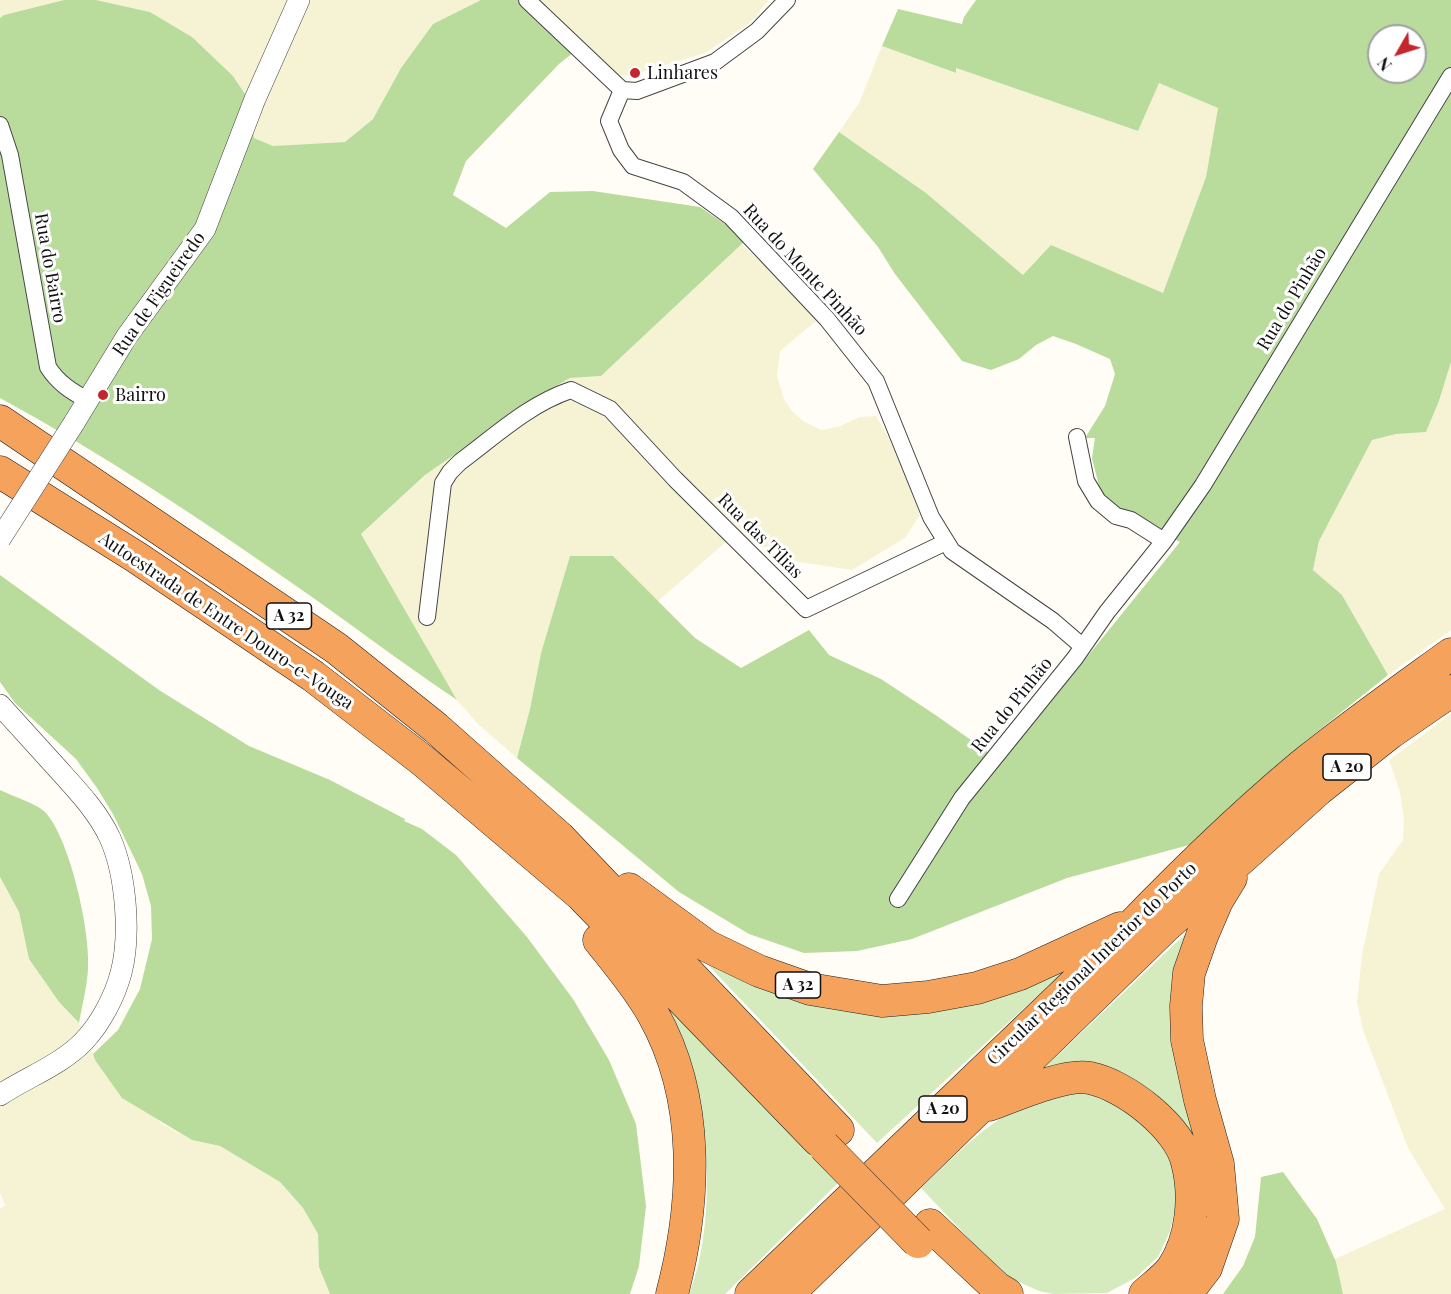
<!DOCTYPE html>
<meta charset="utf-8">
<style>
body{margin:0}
#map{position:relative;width:1451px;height:1294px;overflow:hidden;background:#fffdf5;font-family:"Playfair Display",serif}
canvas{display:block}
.north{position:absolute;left:1367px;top:24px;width:60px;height:60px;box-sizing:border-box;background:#fff;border:2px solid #a0a0a0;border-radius:50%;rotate:231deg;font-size:16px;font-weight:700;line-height:24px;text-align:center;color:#111}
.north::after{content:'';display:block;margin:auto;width:21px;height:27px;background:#c4262e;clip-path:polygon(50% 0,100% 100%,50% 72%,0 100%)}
</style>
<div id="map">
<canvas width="1451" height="1294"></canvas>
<div class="north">N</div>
</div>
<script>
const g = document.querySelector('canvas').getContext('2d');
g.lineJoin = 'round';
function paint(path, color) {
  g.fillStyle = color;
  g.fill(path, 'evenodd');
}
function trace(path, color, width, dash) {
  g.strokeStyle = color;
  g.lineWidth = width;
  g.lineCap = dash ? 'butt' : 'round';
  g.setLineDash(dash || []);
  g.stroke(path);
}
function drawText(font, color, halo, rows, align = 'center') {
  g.font = font + ' "Playfair Display",serif';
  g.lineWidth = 6;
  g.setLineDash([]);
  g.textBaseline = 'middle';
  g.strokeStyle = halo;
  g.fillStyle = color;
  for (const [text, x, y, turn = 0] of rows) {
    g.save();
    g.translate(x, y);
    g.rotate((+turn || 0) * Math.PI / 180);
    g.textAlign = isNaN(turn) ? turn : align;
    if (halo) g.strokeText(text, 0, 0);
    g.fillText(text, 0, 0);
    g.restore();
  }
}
const farmland = new Path2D(`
 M0 0H64L4 15 0 18Z
 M96 0H481L433 24 401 68 373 119 345 142 272 146 254 138 247 97 233 76 192 37 150 12Z
 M519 0H769L750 23 705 53 629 76 614 74Z
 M882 46 955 73V68L1138 131 1159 82 1218 108 1206 177 1163 293 1023 275 926 193 839 132 859 103Z
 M741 244 821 317 780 351 777 376 784 399 791 410 803 421 821 430 838 427 860 417 876 416 896 451 920 515 905 538 852 570 793 561 735 534 657 602 613 556 570 557 541 653 530 709 517 758 478 724 457 700 361 534 425 475 542 394 570 378 601 376Z
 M1451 362V630L1388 675 1342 595 1313 570 1319 541 1372 440 1396 434 1426 432 1439 401Z
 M1451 714V1294H1343L1335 1259 1445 1209 1408 1148 1363 1030 1357 1002 1362 955 1379 874 1403 840 1404 819 1400 792 1389 760Z
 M0 877 19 912 29 959 59 1002 85 1030 95 1060 162 1124 192 1140 220 1146 280 1182 303 1208 318 1234 319 1267 330 1294H0V1209L5 1205 0 1193Z`);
const green = new Path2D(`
 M1196 924 1210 1164 1182 1123 1151 1091 1120 1075 1043 1069Z
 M692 948 812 998 1074 962 877 1143Z
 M663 996 838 1183 725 1294H689C715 1230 711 1123 689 1058 682 1039 668 1020 658 1001Z
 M1064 1093 1096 1094 1134 1110 1160 1135 1177 1166 1178 1197 1170 1231 1158 1257 1135 1278 1107 1293 1053 1294 1039 1291 1006 1276 989 1260 921 1188C954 1157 986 1122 1028 1103 1039 1097 1052 1096 1064 1093Z`);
const forest = new Path2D(`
 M64 0H96L150 12 192 37 233 76 247 97 254 138 273 146 345 142 373 119 401 68 433 24 481 0H519L579 48 559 64 466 161 453 195 506 228 550 192 593 191 700 207 747 239 601 376 570 378 542 394 425 475 361 534 457 700C400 662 346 620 289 581 196 516 100 452 0 398V18L4 15Z
 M976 0H1451V362L1439 401 1426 432 1396 434 1372 440 1319 541 1313 570 1342 595 1388 675 1303 743 1189 845 1067 878 912 939 857 951 804 953 749 934 679 892 517 758 530 709 541 653 570 556H613L695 638 741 668 809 630 829 655 881 679 937 716 1002 762 1180 542 1127 515 1101 494 1092 458 1095 438H1085L1105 406 1115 374 1110 359 1076 344 1053 336 1036 345 1019 359 991 370 962 361 895 274 878 247 813 169 839 132 926 193 1023 275 1051 245 1163 293 1206 177 1218 108 1159 83 1138 131 956 68V73L882 46 898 9 962 24 964 17ZM1379 36H1415V72H1379Z
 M0 575 159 690 249 746 330 780 405 819 404 821 422 829 456 855 527 937 573 999 609 1060 636 1124 646 1206 639 1266 630 1294H330L319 1267 318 1234 303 1208 280 1182 220 1146 192 1140 122 1098 95 1060 93 1054 118 1030 140 989 152 939 151 906 142 874 113 814 97 788 76 759 15 703 0 682Z
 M0 790C10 795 39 805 45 812 70 838 91 934 88 969 87 987 82 1006 79 1023L59 1002 29 959 19 912 0 877Z
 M1283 1172 1317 1219 1336 1262 1343 1294H1223L1243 1266 1255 1237 1261 1177Z`);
const minor = new Path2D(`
 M527 0 622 90
 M622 90 609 121 621 150 633 166 683 182 731 217 827 319 876 381 931 517 952 551 1053 621 1082 646
 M622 90 637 91 715 62 757 31 787 0
 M0 125 10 155 48 367C58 383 71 391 87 400
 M1077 437 1086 481 1098 501 1116 516 1131 520 1164 541
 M427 617 443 483 450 472 460 462C495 436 529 404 571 390L610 409 675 479 806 609 946 542
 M898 899 962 798 1075 658 1107 612 1164 541 1203 485 1451 76`);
const tertiary = new Path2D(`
 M74 423 127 336 205 229 255 99 299 0
 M0 705C19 726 39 748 58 769 77 790 98 812 110 838 126 874 131 935 121 973 115 996 101 1023 84 1041 61 1065 27 1077 0 1095`);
const motorway = new Path2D(`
 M0 421 336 648 436 728 559 837 838 1130
 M0 472 136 557 313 676 422 760 581 895 818 1140
 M629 889 707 946 759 971 810 989 882 1001 928 997 977 988 1020 974 1120 928
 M599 940C618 964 638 987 653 1014 701 1099 696 1203 672 1294
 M989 1105C1014 1096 1065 1073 1090 1078 1125 1085 1179 1127 1187 1162 1196 1196 1192 1239 1172 1269 1165 1278 1154 1286 1145 1294
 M930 1225 997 1288 1007 1294
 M751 1294 1097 962C1161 894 1229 826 1301 766 1349 727 1400 691 1451 654
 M788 1294 1166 926 1319 789 1390 733 1451 691
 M1186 1294 1206 1268 1223 1219 1218 1164 1200 1100 1187 1040 1186 1006 1189 973 1202 936 1217 901 1231 878`);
const tertiaryBridge = new Path2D(`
 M0 539 74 423`);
const motorwayBridge = new Path2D(`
 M824 1146 918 1242`);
const markers = [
 [635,73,6,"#c4262e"],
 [103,395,6,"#c4262e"]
];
const shields = [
 [289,616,45],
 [1347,767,48],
 [798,985,45],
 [943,1109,48]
];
const shieldNames = [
 ["A 32",289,616],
 ["A 20",1347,767],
 ["A 32",798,985],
 ["A 20",943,1109]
];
const poiNames = [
 ["Linhares",647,73],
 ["Bairro",115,395]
];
const streetNames = [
 ["Rua do Bairro",50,268,80],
 ["Rua do Monte Pinhão",805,270,47],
 ["Rua de Figueiredo",159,294,-55],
 ["Rua do Pinhão",1292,299,-59],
 ["Rua das Tílias",760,536,45],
 ["Autoestrada de Entre Douro-e-Vouga",226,621,34],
 ["Rua do Pinhão",1012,705,-51],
 ["Circular Regional Interior do Porto",1092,964,-44]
];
paint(farmland, '#f6f3d4');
paint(green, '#d5ebbd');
paint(forest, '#b9dc9c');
trace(minor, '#444', 18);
trace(tertiary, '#444', 22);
trace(motorway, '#222', 33);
trace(minor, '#fff', 16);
trace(tertiary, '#fff', 21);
trace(motorway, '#f5a25d', 32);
trace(tertiaryBridge, '#444', 22, []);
trace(motorwayBridge, '#222', 33, []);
trace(tertiaryBridge, '#fff', 21);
trace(motorwayBridge, '#f5a25d', 32);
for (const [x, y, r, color] of markers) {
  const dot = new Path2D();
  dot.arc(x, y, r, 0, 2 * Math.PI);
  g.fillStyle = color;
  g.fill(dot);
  trace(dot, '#fff', 2);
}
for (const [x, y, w] of shields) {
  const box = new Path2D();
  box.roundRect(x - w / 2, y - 13, w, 26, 4.5);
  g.fillStyle = '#fff';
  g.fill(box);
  trace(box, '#111', 1.5);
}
drawText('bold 16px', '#111', null, shieldNames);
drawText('18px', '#111', '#fff', poiNames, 'left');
drawText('18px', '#111', '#fff', streetNames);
</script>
